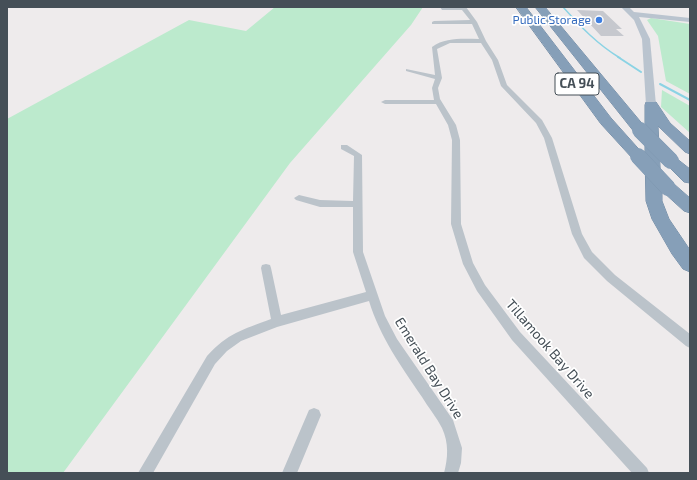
<!DOCTYPE html>
<style>
body{margin:0}
#map{position:relative;width:697px;height:480px;overflow:hidden;background:#eeebec;font-family:"Exo 2",sans-serif}
canvas{display:block}
.frame{position:absolute;inset:0;border:8px solid #454f57;pointer-events:none}
</style>
<div id="map">
<canvas width="697" height="480"></canvas>
<div class="frame"></div>
</div>
<script>
const g = document.querySelector('canvas').getContext('2d');
g.lineJoin = 'round';
function paint(path, color) {
  g.fillStyle = color;
  g.fill(path, 'evenodd');
}
function trace(path, color, width, dash) {
  g.strokeStyle = color;
  g.lineWidth = width;
  g.lineCap = dash ? 'butt' : 'round';
  g.setLineDash(dash || []);
  g.stroke(path);
}
function drawText(font, color, halo, rows, align = 'center') {
  g.font = font + ' "Exo 2",sans-serif';
  g.lineWidth = 3.5;
  g.setLineDash([]);
  g.textBaseline = 'middle';
  g.strokeStyle = halo;
  g.fillStyle = color;
  for (const [text, x, y, turn = 0] of rows) {
    g.save();
    g.translate(x, y);
    g.rotate((+turn || 0) * Math.PI / 180);
    g.textAlign = isNaN(turn) ? turn : align;
    if (halo) g.strokeText(text, 0, 0);
    g.fillText(text, 0, 0);
    g.restore();
  }
}
const green = new Path2D(`
 M275 7H423L411 25 290 163 63 473H7V119L189 20 246 31Z
 M651 18 690 24V94L666 81 658 36 647 20Z
 M662 90 690 106V133L661 107Z`);
const streamFar1 = new Path2D(`
 M563 7C581 27 597 44 620 58`);
const stream = new Path2D(`
 M618 57 641 72
 M660 84 690 100`);
const building = new Path2D(`
 M577 10 603 11 622 29H616L624 36H601Z`);
const street = new Path2D(`
 M440 7H466L477 22 486 41 498 60 507 85 542 120 552 138 582 234 592 252 615 275 690 334V348L686 346 607 281 584 258 572 234 544 138 536 123 501 86 492 60 481 43H450L437 49 442 78 438 88 440 99 456 125 460 140 461 224 473 263 485 285 520 332 647 468 649 473H632L512 340 477 291 463 264 451 224 452 140 448 125 436 104H385L381 102 385 100H434L432 88 435 79 406 71V69L435 75 432 47C446 37 463 39 479 39L472 24H432V22L434 21 470 20 462 10H442Z
 M341 145H347L362 155 363 252 385 316 397 339 453 420 462 448 461 463 458 473H444C448 458 449 443 442 428 437 418 428 407 422 397 401 366 380 337 369 301L277 327 241 341 227 351 215 364 153 473H138L207 356C228 333 242 330 271 319L261 268 262 265 266 264 270 265 271 268 281 315 366 292 353 252V207H320L296 200 294 198 299 195 320 200 353 201 354 156 341 149Z
 M314 408 319 410 321 415 297 473H282L309 410Z`);
const secondary = new Path2D(`
 M621 7H629L634 12 690 18V22L639 17 650 39 656 105 655 107 651 108 646 105 642 39 634 20Z`);
const highway = new Path2D(`
 M516 7H526L611 118 645 156V133L640 134 635 133 535 7H545L645 127V105L646 102H656L670 123 690 141V154L685 152 658 126 661 186 668 182 674 184 690 198V213L684 211 662 191V201L669 219 690 250V272L683 269 672 254 652 219 646 201 645 156 643 159 638 161 633 159 601 124Z
 M671 156 676 158 690 169V183L684 182 666 164 664 161 666 158Z`);
const highwayBridge = new Path2D(`
 M640 130 671 161
 M638 156 668 188`);
const markers = [
 [599,20,4,"#3f7fe0"]
];
const farShopnames = [
 ["Public Storage",591,20]
];
const shields = [
 [577,84,44]
];
const shieldNames = [
 ["CA 94",577,84]
];
const streetNames = [
 ["Tillamook Bay Drive",550,349,49],
 ["Emerald Bay Drive",429,368,58]
];
paint(green, '#bceacd');
trace(streamFar1, '#8bd3e4', 1.5);
trace(stream, '#8bd3e4', 2);
paint(building, '#c6c8ce');
trace(highway, '#718aa3', 1);
paint(street, '#bbc3ca');
paint(secondary, '#bac4cf');
paint(highway, '#869fb8');
trace(highwayBridge, '#718aa3', 16, []);
trace(highwayBridge, '#869fb8', 16);
for (const [x, y, r, color] of markers) {
  const dot = new Path2D();
  dot.arc(x, y, r, 0, 2 * Math.PI);
  g.fillStyle = color;
  g.fill(dot);
  trace(dot, '#fff', 1.5);
}
drawText('12px', '#366cbe', '#fff', farShopnames, 'right');
for (const [x, y, w] of shields) {
  const box = new Path2D();
  box.roundRect(x - w / 2, y - 11, w, 22, 3);
  g.fillStyle = '#fff';
  g.fill(box);
  trace(box, '#454f57', 1);
}
drawText('bold 13px', '#454f57', null, shieldNames);
drawText('14px', '#454f57', '#fff', streetNames);
</script>
